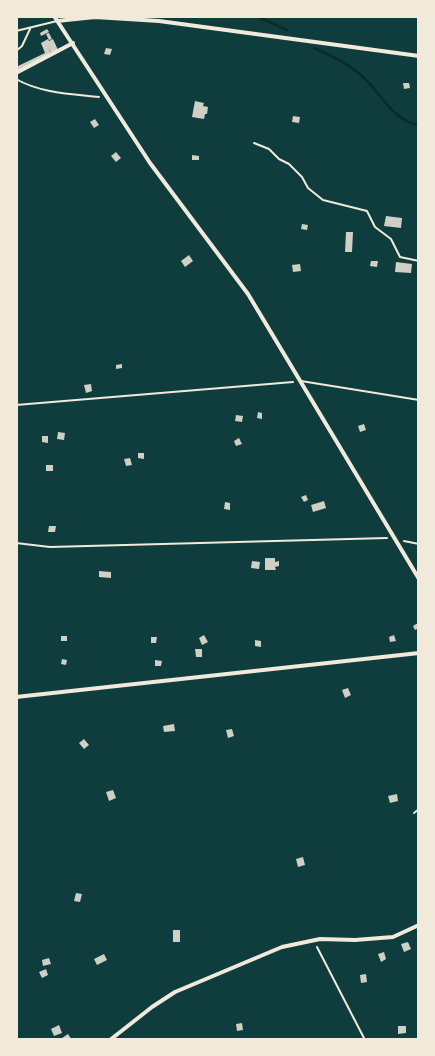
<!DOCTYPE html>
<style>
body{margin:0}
#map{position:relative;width:435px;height:1056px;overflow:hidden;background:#0f3d3e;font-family:Rubik,sans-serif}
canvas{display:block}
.frame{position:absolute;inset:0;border:18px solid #f1e9da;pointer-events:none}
</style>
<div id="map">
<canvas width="435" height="1056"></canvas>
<div class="frame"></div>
</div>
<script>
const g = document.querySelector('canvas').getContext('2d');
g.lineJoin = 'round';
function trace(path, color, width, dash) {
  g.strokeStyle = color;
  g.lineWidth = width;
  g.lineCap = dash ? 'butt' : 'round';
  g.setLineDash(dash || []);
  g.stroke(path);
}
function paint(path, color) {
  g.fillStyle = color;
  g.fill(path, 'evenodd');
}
const stream = new Path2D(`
 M256 16 287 30
 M314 48C331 55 347 63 361 75 379 90 393 122 419 125`);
const building = new Path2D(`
 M47 29 49 32 41 36 40 33Z
 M49 33 52 39 49 40 46 34Z
 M48 39 49 41 53 39 58 50 51 53 48 47 51 54 16 72V67L45 53 41 43Z
 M106 48 112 49 110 55 104 54Z
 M403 83H409L410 88 404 89Z
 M195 101 204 103 203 106 208 107 207 114H205L204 119 192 117Z
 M293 116 300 117 299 123 292 122Z
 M95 119 99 125 94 128 90 122Z
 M116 152 121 158 116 162 111 156Z
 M192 155 199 156V160H192Z
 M386 216 402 218 401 228 384 226Z
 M302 224 308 225 307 230 301 229Z
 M346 232H353L352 252H345Z
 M189 255 193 261 185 267 181 261Z
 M371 261H378L377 267 370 266Z
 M396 262 412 264 411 273 395 272Z
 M300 264 301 271 293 272 292 265Z
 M122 364V368L116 369V365Z
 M91 384 92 391 86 393 84 385Z
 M258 412 262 413V419L257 418Z
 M236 415 243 416 242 422 235 421Z
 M364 424 366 430 360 432 358 426Z
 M58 432 65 433 64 440 57 439Z
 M42 436H48V443L42 442Z
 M239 438 242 444 236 446 234 441Z
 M138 453H144V459L138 458Z
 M130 458 132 465 126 466 124 459Z
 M46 465H53V471H46Z
 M306 495 308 500 304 502 301 497Z
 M324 501 326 508 313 512 311 505Z
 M225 502 230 503V510L224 509Z
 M49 526H56L55 532H48Z
 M265 558H275V562L279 561V566L275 567 276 570H265Z
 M252 561 260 562 259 569 251 568Z
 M99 571 111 572V578L99 577Z
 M418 623 419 628 415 630 413 626Z
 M204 635 208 642 202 645 199 638Z
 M394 635 396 641 390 642 389 637Z
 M61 636H67V641H61Z
 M151 637H157L156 643H151Z
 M255 640 261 641V647L255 646Z
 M195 649H202V657H196Z
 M62 659 67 660 66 665 61 664Z
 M155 660 162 661 161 666H155Z
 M348 688 351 695 345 698 342 690Z
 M174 724 175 731 164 732 163 726Z
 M232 729 234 736 228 738 226 730Z
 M84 739 89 745 84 749 79 743Z
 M113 790 116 798 109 801 106 792Z
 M397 794 398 801 390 803 388 796Z
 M303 857 305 865 298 867 296 859Z
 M76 893 82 894 80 902 74 901Z
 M173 930H180V942H173Z
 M408 942 411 949 404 952 401 944Z
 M384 952 386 959 381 962 378 954Z
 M104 954 107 960 97 965 94 959Z
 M49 958 51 964 43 966 42 960Z
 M46 969 48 975 42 978 39 972Z
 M366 974 367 982 361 983 360 975Z
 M242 1023 243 1030 237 1031 236 1024Z
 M59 1025 62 1033 54 1036 51 1029Z
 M398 1026H406V1033L398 1034Z
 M68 1034 72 1040H63L62 1038Z`);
const path = new Path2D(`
 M16 79C40 93 72 94 99 97
 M254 143 269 149 279 159 289 164 302 177 308 188 323 200 367 211 375 227 391 239 400 257 419 261V276
 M16 405 293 382
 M404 541 419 544
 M16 543 50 547 387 538
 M414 813 419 809
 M317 947 365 1040`);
const service = new Path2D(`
 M16 31 57 21
 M16 51 22 46 30 29
 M301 381 419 400`);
const minor = new Path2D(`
 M54 16 150 163 248 294 419 579
 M57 21 95 17 159 21 419 56
 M16 73 73 43
 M16 697 419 653
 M110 1040 152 1007 175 992 282 947 320 939 355 940 393 937 419 925`);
trace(stream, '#0a2a2b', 2.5);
paint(building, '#cfcfc3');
trace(path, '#f1e9da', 2);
trace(service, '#f1e9da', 2);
trace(minor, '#f1e9da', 4);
</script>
